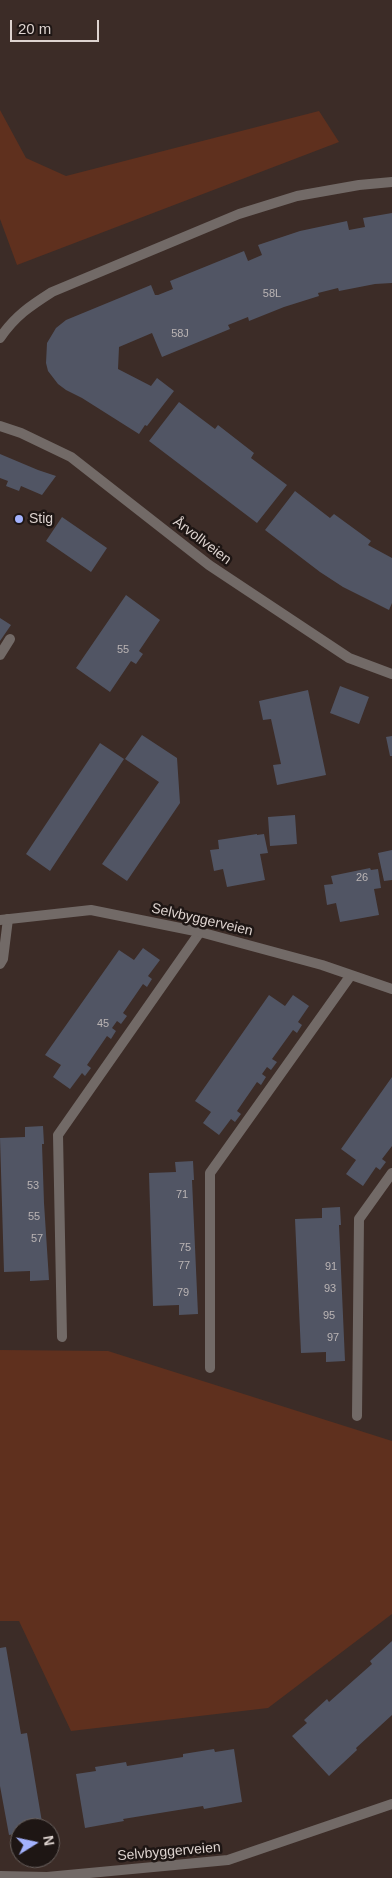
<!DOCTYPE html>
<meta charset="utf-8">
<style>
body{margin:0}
#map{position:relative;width:392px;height:1878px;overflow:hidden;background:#3c2c27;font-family:Helvetica,sans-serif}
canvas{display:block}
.north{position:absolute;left:10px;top:1818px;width:50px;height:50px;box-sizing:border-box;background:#1e1614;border:1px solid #6a625f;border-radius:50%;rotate:80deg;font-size:14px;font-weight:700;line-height:20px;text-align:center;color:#ddd3cf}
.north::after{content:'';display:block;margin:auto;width:18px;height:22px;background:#a3b2fd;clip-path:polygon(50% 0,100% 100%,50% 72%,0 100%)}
.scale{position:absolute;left:10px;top:20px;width:89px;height:22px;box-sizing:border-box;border:2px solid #ddd3cf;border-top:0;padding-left:6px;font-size:15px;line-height:18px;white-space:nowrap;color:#ddd3cf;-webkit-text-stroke:4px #1e1614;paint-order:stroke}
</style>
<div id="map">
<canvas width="392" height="1878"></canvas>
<div class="north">N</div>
<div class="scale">20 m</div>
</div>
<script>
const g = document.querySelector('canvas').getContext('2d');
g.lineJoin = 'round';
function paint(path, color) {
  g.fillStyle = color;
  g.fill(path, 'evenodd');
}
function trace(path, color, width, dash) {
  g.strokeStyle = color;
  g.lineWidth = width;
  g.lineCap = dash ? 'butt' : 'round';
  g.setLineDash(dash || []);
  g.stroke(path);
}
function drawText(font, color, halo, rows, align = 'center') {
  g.font = font + ' Helvetica,sans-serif';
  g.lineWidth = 5;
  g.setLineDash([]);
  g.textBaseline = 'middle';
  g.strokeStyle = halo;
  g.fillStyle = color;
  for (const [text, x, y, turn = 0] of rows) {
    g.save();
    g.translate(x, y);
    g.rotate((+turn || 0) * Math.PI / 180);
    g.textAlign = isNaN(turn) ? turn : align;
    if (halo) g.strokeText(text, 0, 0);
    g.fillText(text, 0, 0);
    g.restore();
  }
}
const green = new Path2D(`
 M0 110 26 158 66 176 319 111 339 142 17 265 0 219Z
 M0 1350 108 1351 392 1441V1614L268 1708 71 1731 19 1621H0Z`);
const building = new Path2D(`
 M392 213V283L375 284 339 291 338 288 318 293 319 296 284 307 249 321 248 317 228 325 230 329 162 357 152 333 119 347 118 369 151 386 157 378 174 391 147 426 145 425 139 434 82 398 66 390 58 384 48 371 46 363 47 343 56 328 66 320 151 285 155 295H158L173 289 170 281 244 251 248 261 262 255 258 245 300 231 347 221 349 230 365 227 363 218Z
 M179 402 215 429 218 425 254 453 251 458 287 485 257 523 149 441Z
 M0 454 38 470 56 476 42 495 21 486 19 491 6 486 8 481 0 478Z
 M295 491 330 518 334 514 371 541 368 545 392 558V603L389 610 343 587 320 572 265 530Z
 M62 517 107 548 91 572 46 541Z
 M126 595 160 620 139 651 143 654 136 664 131 661 110 692 76 668Z
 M0 618 11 625 0 641Z
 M340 686 369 697 359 724 330 713Z
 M308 690 326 775 277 785 273 765 281 764 271 719 263 720 259 701Z
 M142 735 177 758 180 803 127 881 102 864 159 782 125 759Z
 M392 736V756H390L386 737Z
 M100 743 124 759 50 871 26 854Z
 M295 815 297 844 270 846 268 817Z
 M257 834V835L264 834 268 853 260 854 265 880 227 887 223 869 214 871 210 850 219 849 218 840Z
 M392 850V880L384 881 378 853Z
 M370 868 371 870 378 869 381 888 374 889 379 915 340 922 336 903 327 905 324 885 333 884 331 876Z
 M143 948 160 960 148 976 152 979 147 987 143 984 123 1013 127 1016 121 1024 117 1021 112 1028 116 1031 111 1039 107 1036 87 1065 91 1068 85 1076 82 1073 70 1089 53 1077 61 1065 45 1055 119 950 134 960Z
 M269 995 285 1006 293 995 309 1006 298 1022 302 1025 297 1033 293 1030 272 1059 277 1062 271 1070 267 1067 262 1074 266 1077 261 1085 257 1082 237 1111 241 1114 235 1122 231 1119 219 1135 203 1123 211 1112 195 1101Z
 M392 1077V1146L382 1159 386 1162 380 1170 376 1167 363 1186 346 1174 356 1160 341 1149Z
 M43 1126 44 1144H42L44 1203 49 1280 30 1281V1271L4 1272 0 1138 25 1137V1127Z
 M193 1161 194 1180H192L198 1314 179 1315V1305L153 1306 149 1173 176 1172 175 1162Z
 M340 1207 341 1225H339L345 1361 326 1362V1352L301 1353 295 1219 322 1218V1208Z
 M392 1641V1715L356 1748 357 1750 329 1776 292 1736 307 1723 304 1720 327 1699 329 1702 372 1664 370 1661Z
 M6 1647 21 1734 27 1733 43 1828H20V1833L9 1835 0 1786V1648Z
 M214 1749 215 1752 234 1749 242 1802 204 1809 203 1806 123 1819 124 1821 85 1828 76 1774 96 1771 95 1767 126 1762 127 1766 183 1757V1754Z`);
const service = new Path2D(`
 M0 655 10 639
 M0 964 3 959 8 919
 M62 1337 58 1135 200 932`);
const minor = new Path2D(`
 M0 338C15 316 30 306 52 292L239 214 297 196 359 185 392 182
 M0 426 21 433 71 457 209 565 349 658 392 674
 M0 920 91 910 200 932 322 965 392 989
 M210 1368V1173L351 975
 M357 1416 359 1219 392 1173
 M0 1876 47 1877 228 1860 392 1804`);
const markers = [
 [19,519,5,"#a3b2fd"]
];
const numberNames = [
 ["58L",272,294],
 ["58J",180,334],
 ["55",123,650],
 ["26",362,878],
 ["45",103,1024],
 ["53",33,1186],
 ["71",182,1195],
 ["55",34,1217],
 ["57",37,1239],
 ["75",185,1248],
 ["77",184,1266],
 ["91",331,1267],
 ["93",330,1289],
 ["79",183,1293],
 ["95",329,1316],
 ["97",333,1338]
];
const poiNames = [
 ["Stig",29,519]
];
const streetNames = [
 ["Årvollveien",202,541,37],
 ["Selvbyggerveien",202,920,13],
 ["Selvbyggerveien",169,1852,-5]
];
paint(green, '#5f301e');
paint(building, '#515564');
trace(service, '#726a67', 10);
trace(minor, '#726a67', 10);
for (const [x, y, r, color] of markers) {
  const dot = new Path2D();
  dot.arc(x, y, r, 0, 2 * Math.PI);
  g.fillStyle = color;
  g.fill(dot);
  trace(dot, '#1e1614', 2);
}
drawText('11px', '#bab4b4', null, numberNames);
drawText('14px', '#ddd3cf', '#1e1614', poiNames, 'left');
drawText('14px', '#ddd3cf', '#1e1614', streetNames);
</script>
